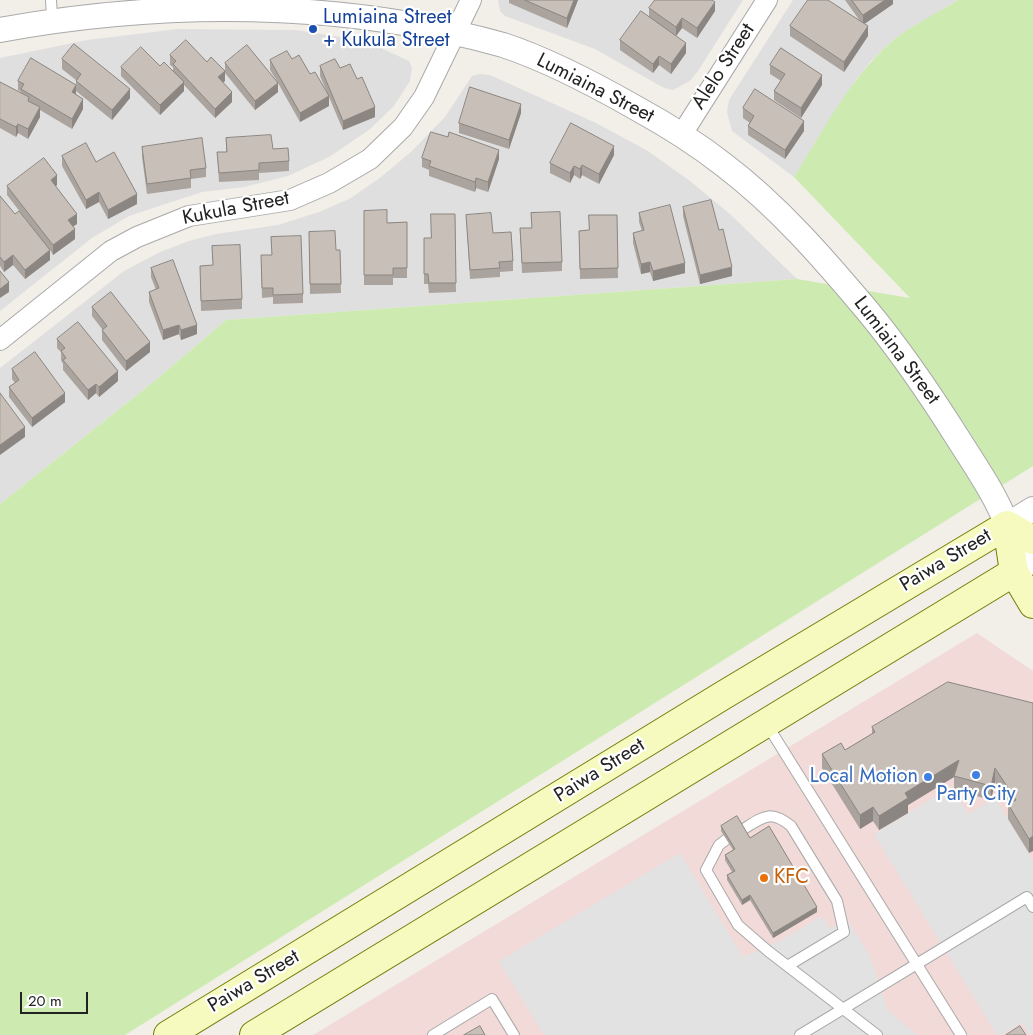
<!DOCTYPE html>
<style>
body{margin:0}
#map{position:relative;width:1033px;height:1035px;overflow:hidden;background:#f2efe9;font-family:Jost,sans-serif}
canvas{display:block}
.scale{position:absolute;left:20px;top:992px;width:68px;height:22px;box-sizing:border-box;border:2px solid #222;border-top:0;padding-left:6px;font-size:15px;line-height:18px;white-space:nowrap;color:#222;-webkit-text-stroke:4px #fff;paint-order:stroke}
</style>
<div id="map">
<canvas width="1033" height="1035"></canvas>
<div class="scale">20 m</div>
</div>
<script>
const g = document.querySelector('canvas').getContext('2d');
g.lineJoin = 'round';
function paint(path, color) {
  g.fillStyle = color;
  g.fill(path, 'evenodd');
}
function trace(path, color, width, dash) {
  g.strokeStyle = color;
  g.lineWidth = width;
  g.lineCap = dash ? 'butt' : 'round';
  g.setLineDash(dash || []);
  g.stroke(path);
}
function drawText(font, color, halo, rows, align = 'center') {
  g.font = font + ' Jost,sans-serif';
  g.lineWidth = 4.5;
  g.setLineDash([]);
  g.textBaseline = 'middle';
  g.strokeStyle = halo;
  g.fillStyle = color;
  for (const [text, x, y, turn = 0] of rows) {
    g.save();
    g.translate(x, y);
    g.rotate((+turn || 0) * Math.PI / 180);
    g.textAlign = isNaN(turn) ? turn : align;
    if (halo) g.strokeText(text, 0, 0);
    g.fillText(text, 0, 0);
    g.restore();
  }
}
const residential = new Path2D(`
 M498 0H743L698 71 690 81 673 90 664 88 595 49 505 16 500 11Z
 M793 0H958L892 41 871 61 856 80 794 177 732 131 727 112 729 100Z
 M178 29 296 30 366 41 409 61 412 68 410 81 394 106 369 130 329 157 288 176 244 187 202 192 129 216 92 238 0 311V58L87 40Z
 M479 74 490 75 596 123 648 151 690 181 730 214 797 279 226 320 157 379 0 504V368L124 271 160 252 189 241 216 234 278 225 319 212 351 198 381 177 412 151 445 117 472 76Z`);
const commercial = new Path2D(`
 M977 633 1033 671V1035H313Z`);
const grass = new Path2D(`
 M958 0H1033V466L125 1035H0V504L157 379 226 320 797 279 910 298 794 177C823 131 849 80 890 43 910 26 936 14 958 0Z`);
const parking = new Path2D(`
 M952 786 968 814 995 798 1033 860V1035H1030L1022 1023 1002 1035H997L874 834Z
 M680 853 743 957 776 943 822 916 830 929 847 919 870 956 887 1009 917 1035H544L499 961Z`);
const service = new Path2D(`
 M51 0 52 16
 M766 723 961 1035
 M742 830C763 817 770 809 791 826L837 901 844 932 789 965
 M727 839 719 845 706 870 738 925 768 951 877 1035
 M433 1035 492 999 514 1035
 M800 1035 1027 897 1033 907`);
const minor = new Path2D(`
 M682 134 767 0
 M0 340 111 251 137 237 189 216 290 200 329 183 370 159 403 127 424 97 471 0`);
const tertiary = new Path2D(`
 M0 30C164 0 342 0 503 45 549 60 594 84 636 108 667 125 696 143 724 165 778 206 823 258 866 309 901 351 930 394 959 440 976 467 995 494 1007 525L1033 509
 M1014 572 1033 560`);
const secondary = new Path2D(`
 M1007 525 1014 572 1033 604
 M1007 525 1033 540
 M168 1035 722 696 1007 525
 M254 1035 1014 572`);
const wall = new Path2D(`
 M509 0H578L567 28 509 3Z
 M845 0H893V4L864 24 868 36 844 72 790 36V26L860 21Z
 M649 8 715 11 697 38 682 28 676 36 686 53 671 74 659 65 653 73 620 50V40L649 16Z
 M170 55 207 62 225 81 223 82 232 102 215 118 184 85V91L160 115 121 76V67L160 66 173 71V67L170 65Z
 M62 59 130 98 112 120 76 91V95L83 109 72 129 40 110V117L28 139 18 133 16 137 0 128V82L21 93V92L18 90V81L76 84V80L62 69Z
 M292 59 310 74 328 95 320 76V66L340 68 357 79 375 117 343 130 329 97V106L300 122 278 83V92L255 110 225 73V63L277 81 270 70V60Z
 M770 65 822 85 801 118 774 100V91L781 81 770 74Z
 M743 108 804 131 785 159 748 135V126L750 123 743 118Z
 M521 113 509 149 459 133V123Z
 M226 138 273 149 289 161V171L259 173V180L219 182 217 152H226Z
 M142 147 206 168V177L191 179V188L147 194 142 157Z
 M614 155 599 184 582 175 580 179 574 175 570 183 550 173V163Z
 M62 156 96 162 137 204 108 219 99 202 86 209 62 166Z
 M422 158 499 159 488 192 476 188 475 192 429 176V170L422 167Z
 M57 185 55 186 77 224 73 226 75 239 53 255 50 250V260L25 279 13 265 4 272 0 266V196L15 214 48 248 7 195V186Z
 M683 207 719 230 732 276 700 284 683 216Z
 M364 211 387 223 407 222V278H393V285H364Z
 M531 213 562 262V271L522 273 520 228H532Z
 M639 213 685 273 653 281 650 272 641 274 633 243V233L642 231 639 222Z
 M455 214 456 292 429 293 428 284H424V238H431Z
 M466 215 493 233 513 261V271L500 272V277L470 279Z
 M617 215 618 278 580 279 579 231 589 230Z
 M271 237 303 294V303L273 304V297L262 298 261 265 272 255Z
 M309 241 336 250H340L341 293 310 294Z
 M212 246 242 299V309L201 311 200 266 213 265Z
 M151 268 197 334 181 340 179 334 163 340 149 302V292L156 290 151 277Z
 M92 307 150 352 126 371 102 340V329L92 316Z
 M57 339 118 381 99 397 96 393 88 400 63 370V364L61 360V352L57 348Z
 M12 369 65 402 32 427 9 397V387L15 383 12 379Z
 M1033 703 1029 853 1008 819V804H1009L995 782 991 800 954 790V777L908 805V813L879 830 873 821 860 829 822 768V754L845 750 872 734V727Z
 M721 826 750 838 817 912 773 938 750 900 742 905 727 880V875L732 872 725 860V855L733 850 721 831Z`);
const shadedWall = new Path2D(`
 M574 0H578L567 28V18Z
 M885 0H893V4L863 25V15Z
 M715 2V11L697 38V28Z
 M682 18V28L676 36V27Z
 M868 26V36L844 72V62Z
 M686 43V53L671 74V64Z
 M659 56V65L653 73V64Z
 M225 71V81L218 87V77Z
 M822 75V85L801 118V108Z
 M184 82V91L160 115V105Z
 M278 83V92L255 110V101Z
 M76 85V94L72 102V92Z
 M130 89V98L112 120V110Z
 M232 92V102L215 118V109Z
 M329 96V106L300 122V113Z
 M83 99V109L72 129V119Z
 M521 104V113L509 149V140Z
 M40 107V117L28 139V129Z
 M375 107V117L343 130V121Z
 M804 121V131L785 159V150Z
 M18 124V133L16 137V127Z
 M614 146V155L599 184V174Z
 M499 150V159L488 192V182Z
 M582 165V175L580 179V169Z
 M574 166V175L570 183V173Z
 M57 175V185L51 190V180Z
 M476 178V188L475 192V182Z
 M99 192V202L86 209V200Z
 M137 194V204L108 219V210Z
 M77 214V224L68 230V220Z
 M75 229V239L53 255V245Z
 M50 250V260L25 279V270Z
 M13 255V265L4 272V262Z
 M650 262V272L641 274V264Z
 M685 263V273L653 281V271Z
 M732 267V276L700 284V275Z
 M9 282V292L0 298V289Z
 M179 325V334L163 340V330Z
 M197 325V334L181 340V330Z
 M150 342V352L126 371V361Z
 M118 371V381L99 397V387Z
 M96 384V393L88 400V390Z
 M65 393V402L32 427V418Z
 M25 427V437L0 455V445Z
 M959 760 954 777 908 805V813L879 830V816L905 793Z
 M995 768V782L991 800V786Z
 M873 807V821L860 829V815Z
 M1033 836V851L1029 853V839Z
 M750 895V900L742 905V900Z
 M817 907V912L773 938V933Z`);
const building = new Path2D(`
 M525 0H574L567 18Z
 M655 0H712L715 2 697 28 682 18 676 27 649 8Z
 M808 0H828L868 26 844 62 790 26Z
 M852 0H885L863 15Z
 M641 11 686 43 671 64 659 56 653 64 620 40Z
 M186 40 207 62 211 57 225 71 218 77 232 92 215 109 173 64 176 61 170 55Z
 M74 44 130 89 112 110 76 81 81 74 62 59Z
 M247 45 278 83 255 101 225 63Z
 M141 47 160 66 164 62 184 82 160 105 121 67Z
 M781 48 822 75 801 108 774 91 785 74 770 65Z
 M287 51 292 59 299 55 310 74 315 72 329 96 300 113 270 60Z
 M31 58 76 85 72 92 83 99 72 119 21 89 24 84 18 81Z
 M335 59 340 68 350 64 357 79 362 77 375 107 343 121 320 66Z
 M0 82 29 97 28 101 40 107 28 129 18 124 16 127 0 119Z
 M470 87 521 104 509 140 459 123Z
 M755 89 804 121 785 150 748 126 754 116 743 108Z
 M571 123 614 146 599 174 582 165 580 169 574 166 570 173 550 163Z
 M431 132 448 137 449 132 499 150 488 182 476 178 475 182 429 166 431 161 422 158Z
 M271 135 273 149 288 148 289 161 259 163V170L219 173 217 152H227L226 138Z
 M202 138 206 168 190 170 191 178 147 184 142 147Z
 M86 143 96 162 114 152 137 194 108 210 99 192 86 200 62 156Z
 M44 158 57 175 51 180 77 214 68 220 75 229 53 245 7 186Z
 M0 196 15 214 19 211 50 250 25 270 13 255 4 262 0 257Z
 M711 200 719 230 723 229 732 267 700 275 683 207Z
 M670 205 685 263 653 271 650 262 641 264 633 233 644 230 639 213Z
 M387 210V223L407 222V268H393V275H364V211Z
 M560 212 562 262 522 263 520 228H532L531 213Z
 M491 213 493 233 511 232 513 261 499 262 500 268 470 270 466 215Z
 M431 214H455L456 283H429L428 274H424V238H431Z
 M589 215H617L618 268 580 269 579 231 589 230Z
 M335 231 336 250H340L341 284H310L309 232Z
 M301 236 303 294 273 295V288H262L261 255H272L271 237Z
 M240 245 242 299 201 301 200 266 213 265 212 246Z
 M173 260 197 325 181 330 179 325 163 330 149 292 159 288 151 268Z
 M0 271 9 282 0 289Z
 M111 292 150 342 126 361 102 330 107 326 92 307Z
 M78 322 118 371 99 387 96 384 88 390 63 360 66 358 61 351 65 348 57 339Z
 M35 352 65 393 32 418 9 387 19 380 12 369Z
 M0 393 25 427 0 445Z
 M948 682 1033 703V836L1029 839 1008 804 1016 800 995 768 991 786 954 776 959 760 905 793 908 798 879 816 873 807 860 815 822 754 841 743 845 750 875 732 872 727Z
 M737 816 750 838 769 826 817 907 773 933 750 895 742 900 727 875 735 871 725 855 735 849 721 826Z
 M480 1026 485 1035H464Z
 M1020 1026 1026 1035H1006Z`);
const markers = [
 [313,29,5,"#1a4fb4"],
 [976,775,5,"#3f7fe0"],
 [928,777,5,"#3f7fe0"],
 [764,878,5,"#e8710a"]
];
const transitNames = [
 ["Lumiaina Street",323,18],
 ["+ Kukula Street",323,41]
];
const streetNames = [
 ["Alelo Street",724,67,-57],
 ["Lumiaina Street",595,89,27],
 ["Kukula Street",236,209,-11],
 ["Lumiaina Street",896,351,53],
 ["Paiwa Street",946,561,-31],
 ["Paiwa Street",600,771,-32],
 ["Paiwa Street",254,982,-31]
];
const shopNames = [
 ["Local Motion",918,777],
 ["Party City",976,795,"center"]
];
const foodNames = [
 ["KFC",774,878]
];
paint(residential, '#e0dfdf');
paint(commercial, '#f2dad9');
paint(grass, '#cdebb0');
paint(parking, '#e2e2e2');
trace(service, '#a9a9a9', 12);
trace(minor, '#a9a9a9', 22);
trace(tertiary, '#a9a9a9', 26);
trace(secondary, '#707d05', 30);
trace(service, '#fff', 10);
trace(minor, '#fff', 20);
trace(tertiary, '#fff', 24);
trace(secondary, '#f7fabf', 28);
paint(wall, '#aba49e');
paint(shadedWall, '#8b8681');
paint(building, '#c7bfb8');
trace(building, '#8b8681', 1);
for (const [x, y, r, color] of markers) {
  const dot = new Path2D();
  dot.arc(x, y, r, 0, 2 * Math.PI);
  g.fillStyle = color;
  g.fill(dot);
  trace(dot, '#fff', 2);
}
drawText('20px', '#164399', '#fff', transitNames, 'left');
drawText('20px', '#222', '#fff', streetNames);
drawText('20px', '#366cbe', '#fff', shopNames, 'right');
drawText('20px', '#c56008', '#fff', foodNames, 'left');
</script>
